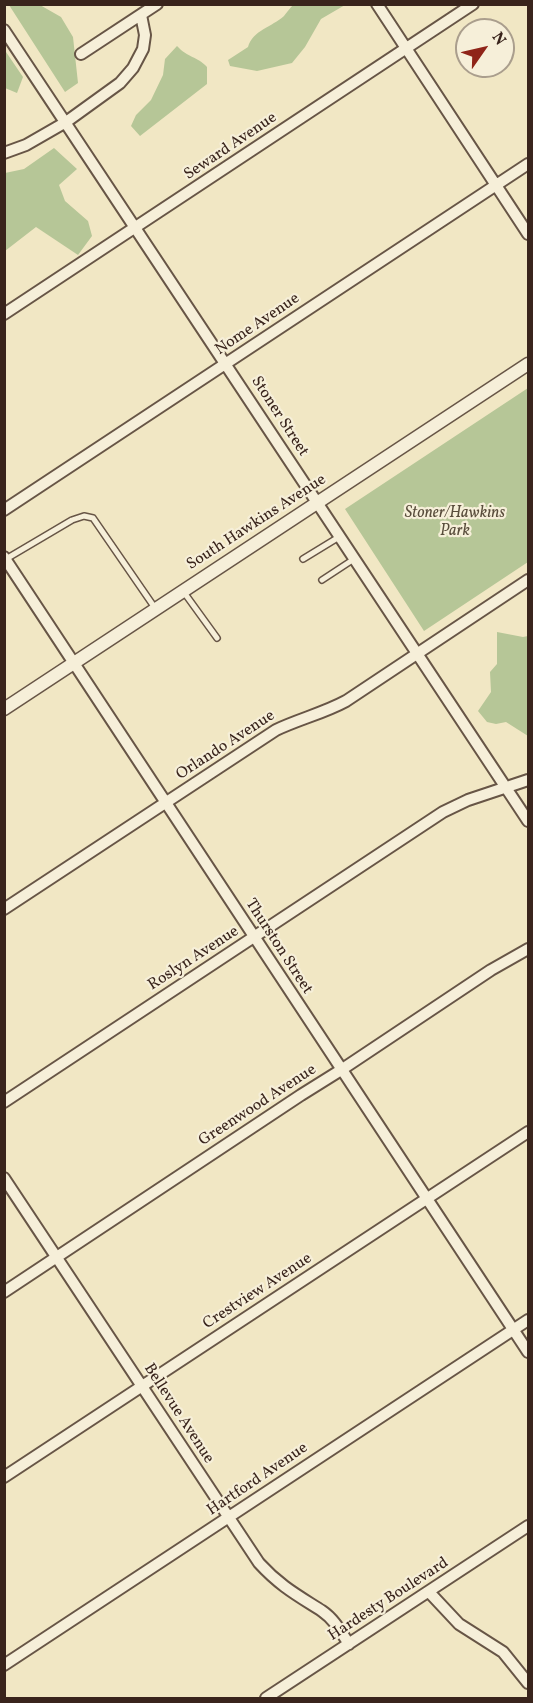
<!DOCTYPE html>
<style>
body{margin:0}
#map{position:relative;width:533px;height:1703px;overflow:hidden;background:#f1e7c4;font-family:Vollkorn,serif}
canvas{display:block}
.frame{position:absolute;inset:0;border:6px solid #39241c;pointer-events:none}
.north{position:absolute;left:455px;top:18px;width:60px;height:60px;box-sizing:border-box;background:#f6efd9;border:2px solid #aa9e8d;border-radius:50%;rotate:56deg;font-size:16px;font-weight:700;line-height:24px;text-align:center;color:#39241c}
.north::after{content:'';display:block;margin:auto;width:21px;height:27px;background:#8f2418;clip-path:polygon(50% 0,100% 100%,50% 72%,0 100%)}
</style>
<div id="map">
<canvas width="533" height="1703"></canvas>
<div class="frame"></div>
<div class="north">N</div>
</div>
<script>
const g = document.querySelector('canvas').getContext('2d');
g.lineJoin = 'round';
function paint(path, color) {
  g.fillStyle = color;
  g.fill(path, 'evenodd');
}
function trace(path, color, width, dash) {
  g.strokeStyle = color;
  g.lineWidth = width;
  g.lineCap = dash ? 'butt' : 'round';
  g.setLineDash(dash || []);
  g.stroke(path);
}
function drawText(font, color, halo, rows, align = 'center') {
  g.font = font + ' Vollkorn,serif';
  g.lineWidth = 4.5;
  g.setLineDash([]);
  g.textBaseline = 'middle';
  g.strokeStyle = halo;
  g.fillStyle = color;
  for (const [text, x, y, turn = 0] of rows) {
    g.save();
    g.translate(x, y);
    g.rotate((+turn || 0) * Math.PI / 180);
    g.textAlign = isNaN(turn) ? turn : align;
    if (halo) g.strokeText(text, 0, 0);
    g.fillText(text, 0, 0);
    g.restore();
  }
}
const green = new Path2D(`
 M9 5H40L61 17 73 37 78 83 65 92Z
 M293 5H345L321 19 305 47 292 63 257 71 230 66 228 60 248 47C253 30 272 27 284 16 287 12 290 8 293 5Z
 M177 46C188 58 197 56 207 67V84L140 136 131 126 136 115 151 100 163 75 165 59Z
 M4 49 23 77 17 93 5 88Z
 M54 148 77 169 59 185 65 201 88 221 92 236 78 255 36 227 5 251V173L24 169Z
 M528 388V562L424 631 345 509Z
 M497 632 523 637 528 636V736L506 722 496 724 487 722 478 711 491 692 490 672 497 664Z`);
const service = new Path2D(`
 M6 559 72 520 84 516 93 518 155 608
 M303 559 339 537
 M322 580 354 559
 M183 591 217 638`);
const minor = new Path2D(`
 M377 4 528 234
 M4 30 528 821
 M81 54 157 4
 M4 153 26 145 66 122 120 83 133 68 143 49 145 35 141 15
 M4 314 473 4
 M4 510 528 164
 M4 557 528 1352
 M4 909 276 730C299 719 324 713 346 701L528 580
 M4 1102 443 812 468 800 528 780
 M4 1178 259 1563C280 1586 297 1595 322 1611 334 1619 341 1632 349 1644
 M4 1292 301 1095 341 1070 491 970 528 949
 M4 1477 528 1132
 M429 1592 459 1624 503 1652 528 1683
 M4 1665 528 1320
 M266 1698 528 1526`);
const tertiary = new Path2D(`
 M4 709 528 364`);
const streetNames = [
 ["Seward Avenue",231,147,-34],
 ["Nome Avenue",258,325,-34],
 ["Stoner Street",279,417,57],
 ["South Hawkins Avenue",257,523,-33],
 ["Orlando Avenue",226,746,-33],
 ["Thurston Street",278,947,57],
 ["Roslyn Avenue",194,959,-33],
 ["Greenwood Avenue",258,1106,-33],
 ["Crestview Avenue",258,1292,-33],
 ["Bellevue Avenue",178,1414,57],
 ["Hartford Avenue",258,1480,-34],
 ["Hardesty Boulevard",389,1600,-33]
];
const parkNames = [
 ["Stoner/Hawkins",455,514],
 ["Park",455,532]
];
paint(green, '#b6c697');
trace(service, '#675546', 8);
trace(minor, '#675546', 14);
trace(tertiary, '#675546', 15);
trace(service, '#f6efd9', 5);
trace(minor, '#f6efd9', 10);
trace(tertiary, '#f6efd9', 12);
drawText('16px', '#39241c', '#f6efd9', streetNames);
drawText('italic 16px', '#584c3b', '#f6efd9', parkNames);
</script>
